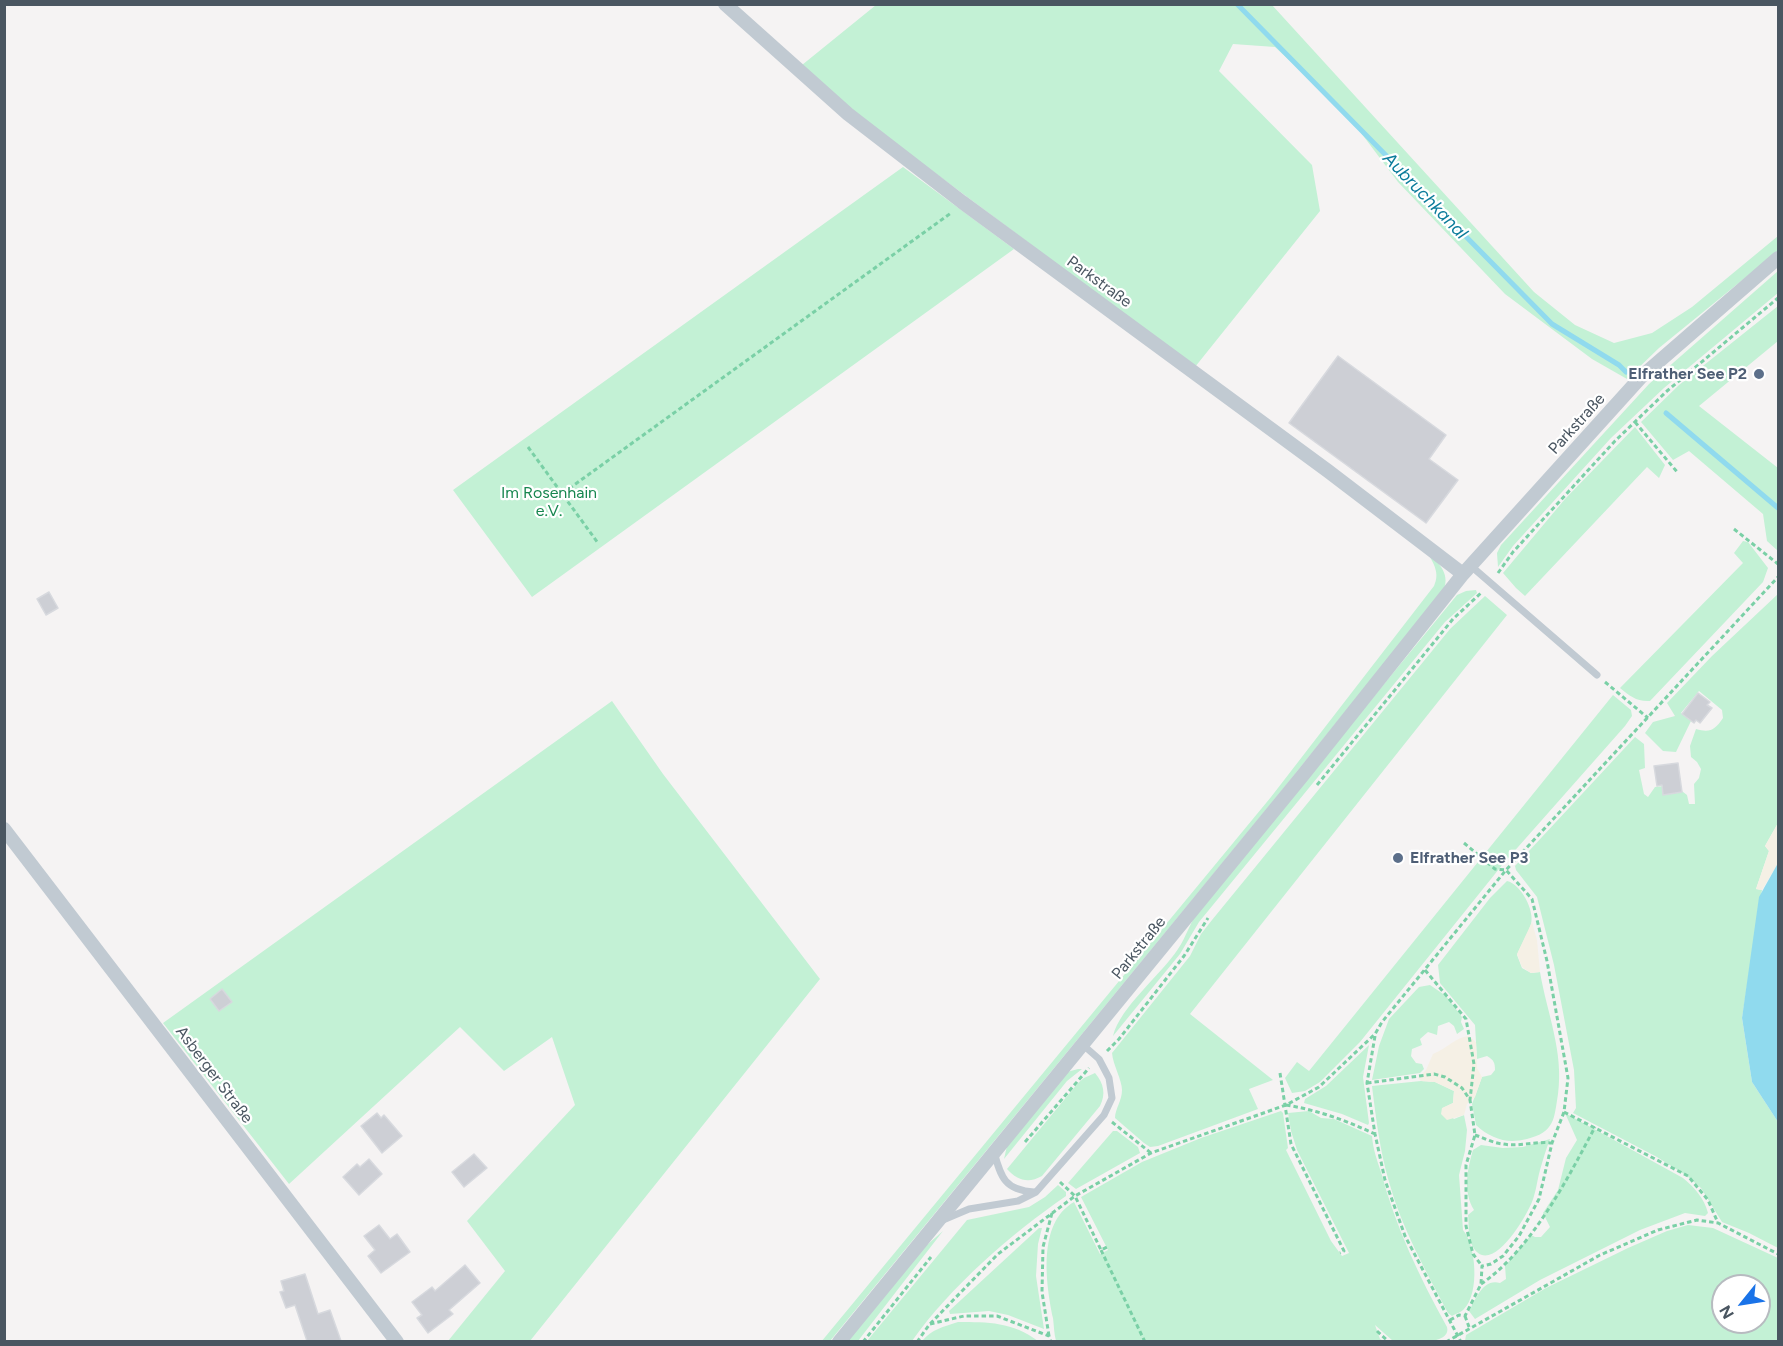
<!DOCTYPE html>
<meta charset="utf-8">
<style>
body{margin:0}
#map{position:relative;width:1783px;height:1346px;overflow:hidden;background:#f5f3f3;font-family:Figtree,sans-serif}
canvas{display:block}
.frame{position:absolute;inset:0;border:6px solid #4a5661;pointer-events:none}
.north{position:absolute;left:1711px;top:1274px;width:60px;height:60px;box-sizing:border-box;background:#fff;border:2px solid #b7bbc0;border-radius:50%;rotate:240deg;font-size:16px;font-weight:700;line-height:24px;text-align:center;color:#4a5661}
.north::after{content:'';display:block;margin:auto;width:21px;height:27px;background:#1a73e8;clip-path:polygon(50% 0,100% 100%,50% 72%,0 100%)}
</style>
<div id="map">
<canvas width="1783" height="1346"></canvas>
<div class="frame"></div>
<div class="north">N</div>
</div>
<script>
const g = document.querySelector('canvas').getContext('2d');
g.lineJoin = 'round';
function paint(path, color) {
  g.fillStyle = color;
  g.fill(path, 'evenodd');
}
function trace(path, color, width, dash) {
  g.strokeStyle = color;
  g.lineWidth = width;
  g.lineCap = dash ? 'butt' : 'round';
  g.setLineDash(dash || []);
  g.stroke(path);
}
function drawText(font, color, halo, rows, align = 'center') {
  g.font = font + ' Figtree,sans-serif';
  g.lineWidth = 4.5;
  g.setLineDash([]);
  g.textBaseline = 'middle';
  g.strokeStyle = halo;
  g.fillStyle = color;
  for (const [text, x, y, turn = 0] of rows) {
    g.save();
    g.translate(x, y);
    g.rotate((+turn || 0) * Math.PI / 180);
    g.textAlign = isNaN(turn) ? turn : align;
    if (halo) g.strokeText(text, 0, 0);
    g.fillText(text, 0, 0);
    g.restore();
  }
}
const green = new Path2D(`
 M876 5H1272L1534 292 1575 325 1614 343 1652 333 1692 307 1778 236V251L1659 348 1627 379 1592 359 1505 294 1398 182 1346 113 1275 47 1233 44 1219 71 1312 165 1320 211 1195 367 856 114 802 65Z
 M903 167 1014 249 532 597 453 490Z
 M1778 271V293L1664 388 1611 438 1513 546 1498 567 1497 553 1501 545 1649 384Z
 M1778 306V341L1699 406 1778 468V551L1767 541 1763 514 1689 451 1673 460 1641 422 1679 385Z
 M1635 427 1665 465 1659 478 1647 467 1525 596 1516 588 1503 573 1565 499Z
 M1743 541 1748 542 1768 568 1763 582 1650 701C1637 702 1630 696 1620 688L1743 563 1734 553Z
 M1427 552C1438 562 1450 573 1444 589L1274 800 830 1341 821 1342 1271 797 1434 586C1440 573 1434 564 1427 552Z
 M1476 590 1477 593 1445 622 1199 922 1180 954 1113 1036C1120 1007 1161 975 1178 949 1186 937 1190 923 1198 911L1457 595 1466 591Z
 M1778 594V823L1765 846 1769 851 1756 889 1762 890 1742 1018 1752 1082 1778 1122V1248L1749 1233 1722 1222 1701 1188 1687 1176 1657 1157 1573 1113 1576 1108 1574 1070 1554 965 1537 897 1516 870 1515 866 1635 737 1644 744 1645 768 1639 770 1644 794 1648 797 1655 787 1674 785 1687 795 1689 804H1695L1694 784 1699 778 1701 769 1697 762 1691 757 1690 746 1696 729C1710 733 1715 730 1723 718L1722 710 1699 691 1681 713 1691 721 1676 752 1663 751 1645 733 1653 722 1675 716 1667 703 1712 656Z
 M1485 596 1507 615 1190 1014 1273 1080 1249 1089 1258 1109 1158 1146 1150 1147 1144 1143 1115 1118C1115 1109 1122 1101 1122 1090 1122 1080 1113 1065 1112 1053L1190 956 1201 934 1212 920 1450 629Z
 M1613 695 1631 710 1632 716 1625 726 1503 864 1360 1042 1320 1082 1305 1091 1292 1093 1285 1078 1297 1062 1309 1071Z
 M612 701 663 774 820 979 530 1341H448L505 1271 467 1221 575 1105 552 1037 504 1071 460 1027 289 1184 163 1023Z
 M1507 881C1521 884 1535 911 1531 924 1528 934 1521 945 1517 955L1522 968 1531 973 1540 972C1547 1013 1564 1052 1558 1094 1554 1119 1555 1132 1527 1139 1507 1144 1491 1139 1476 1125L1472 1104 1482 1077 1491 1075 1495 1070C1495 1063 1494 1060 1487 1056L1477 1059 1475 1025 1440 983 1438 965 1490 898Z
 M1430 985 1446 996 1462 1017 1461 1022 1464 1029 1457 1034 1454 1026 1449 1022 1438 1026 1437 1035 1428 1032 1420 1039 1422 1045 1412 1049 1411 1056 1416 1063 1422 1064 1424 1069 1420 1073 1372 1080 1379 1046 1389 1019 1419 987Z
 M1369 1045 1363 1077 1369 1123 1368 1125 1342 1114 1304 1103 1305 1099 1326 1086Z
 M1078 1069H1082L1067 1081 1004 1159 1007 1146 1067 1072Z
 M1095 1073C1104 1084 1106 1094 1100 1106L1042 1176C1028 1184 1017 1180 1007 1169L1078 1083 1084 1078Z
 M1421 1081 1435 1082 1454 1091 1453 1103 1443 1108 1454 1119 1464 1115 1467 1130 1465 1151 1459 1175 1463 1230C1476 1245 1480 1293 1464 1309 1462 1312 1455 1314 1452 1316L1448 1313C1426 1271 1402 1229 1389 1182 1380 1151 1376 1119 1372 1086Z
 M1281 1111 1283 1113 1288 1148 1286 1150 1331 1241 1342 1256 1349 1253 1297 1150 1291 1131 1288 1113 1309 1111 1321 1118 1334 1119 1372 1136C1373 1149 1377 1160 1381 1172 1396 1228 1419 1276 1447 1327 1452 1346 1407 1342 1393 1341L1375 1325 1380 1339 1384 1341H1056C1054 1334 1054 1326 1053 1318 1046 1284 1037 1223 1074 1202L1100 1254 1108 1250 1081 1197 1142 1162 1201 1138Z
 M1565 1113 1683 1178C1695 1188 1704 1198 1708 1213L1705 1216 1685 1213 1640 1230 1540 1280 1475 1319 1469 1311C1476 1299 1483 1278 1500 1283L1506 1279 1505 1266 1531 1235 1535 1237H1541L1550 1227 1543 1213 1558 1190 1566 1158 1577 1140Z
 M1113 1131H1117L1138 1147 1140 1153 1076 1189 1068 1183Z
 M1550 1139C1546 1149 1543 1160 1540 1170 1537 1181 1536 1192 1532 1202 1525 1219 1488 1282 1471 1243 1468 1235 1469 1224 1468 1215L1474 1210C1463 1192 1467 1170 1473 1150L1481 1145 1503 1148 1523 1147Z
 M1058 1185 1066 1192V1196C1011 1234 950 1287 912 1341H867L967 1220 1029 1207 1045 1197Z
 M1688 1225 1713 1228 1778 1258V1341H1465L1466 1335 1546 1288 1628 1248 1667 1231ZM1723 1286H1759V1322H1723Z
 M1039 1228H1042L1038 1244 1036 1276 1044 1329 1008 1315 989 1311 950 1314 949 1311Z
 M943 1231 858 1341 847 1342 920 1251Z
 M958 1322C988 1322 1013 1322 1038 1341H922C932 1329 943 1327 958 1322Z`);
const sand = new Path2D(`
 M1778 823V863L1762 890 1756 889 1769 851 1765 846Z
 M1532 922 1537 940 1540 972 1531 973 1522 967 1517 954Z
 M1469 1036 1476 1042 1477 1068 1482 1077 1475 1097 1467 1104 1464 1115 1447 1120 1441 1114 1442 1108 1453 1103 1454 1091 1435 1082 1421 1081 1418 1078 1426 1070 1433 1054C1448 1048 1454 1038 1469 1036Z`);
const water = new Path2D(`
 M1778 863V1122L1752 1082 1742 1018 1759 897Z`);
const stream = new Path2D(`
 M1237 4 1552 324 1619 365 1626 372
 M1666 413 1778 508`);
const building = new Path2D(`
 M1338 356 1446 435 1429 459 1458 480 1426 523 1289 423Z
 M49 592 58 608 46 615 37 599Z
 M1698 693 1710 702 1707 705 1712 708 1700 723 1696 720 1694 723 1682 714Z
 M1678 763 1682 792 1663 795 1662 785 1657 786 1654 766Z
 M222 989 232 1002 219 1011 210 999Z
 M377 1113 381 1118 384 1115 402 1136 382 1153 361 1126Z
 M474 1154 487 1168 464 1187 452 1172Z
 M369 1159 382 1174 359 1195 343 1177 357 1164 360 1167Z
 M379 1225 390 1239 397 1234 410 1252 381 1273 368 1256 375 1250 364 1236Z
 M465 1265 480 1283 449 1310 453 1314 428 1333 417 1318 422 1315 412 1302 432 1287 435 1291Z
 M305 1274 318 1314 330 1310 341 1341H307L295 1305 286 1308 280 1292 284 1291 281 1281Z`);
const path = new Path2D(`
 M1635 422 1678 473
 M528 447 598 543
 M563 493 951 213
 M1734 529 1778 564
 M1498 573 1513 552 1615 441 1667 391 1778 298
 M1605 682 1648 718
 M1317 785 1453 619 1482 592
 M1464 843 1495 869 1506 870 1532 899 1547 961 1568 1078 1564 1112 1552 1143 1539 1199 1519 1236 1503 1256 1491 1264 1482 1266 1481 1284 1465 1316
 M1425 970 1466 1019 1474 1064 1470 1100
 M1375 1036 1367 1083 1375 1134 1385 1180 1405 1236 1461 1342
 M1107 1051 1119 1039 1184 956 1208 918
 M1280 1073 1291 1144 1344 1251 1340 1253
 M1367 1083 1434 1074 1445 1077 1462 1088 1470 1100 1475 1135 1466 1165V1226L1473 1254 1482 1266
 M1286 1105C1317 1110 1345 1120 1375 1134
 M1564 1112 1688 1176 1708 1200 1718 1223
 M1112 1122 1151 1153
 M1475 1135C1484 1138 1493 1143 1503 1144 1519 1147 1535 1141 1552 1143
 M1025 1142 1089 1068
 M1060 1182 1075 1196 1101 1250 1107 1247
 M1101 1250 1145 1342
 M1481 1284C1531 1250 1567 1180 1595 1127
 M1465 1316 1469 1327
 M1450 1320 1459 1315 1465 1316
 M930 1324 964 1316H997L1049 1336 1051 1342
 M1377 1331 1389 1342
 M1049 1336 1042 1292 1043 1247 1052 1213
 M863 1342 931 1257
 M917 1342 929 1325 998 1254 1075 1196 1151 1153 1286 1105 1319 1087 1375 1034 1382 1022 1506 870 1778 577
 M1446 1342 1600 1255 1658 1230 1697 1220 1718 1223 1778 1254`);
const lane = new Path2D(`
 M1471 566 1597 675
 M994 1152C1001 1178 1005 1190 1034 1192
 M943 1220 969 1209 1018 1201 1036 1192 1104 1115 1112 1098 1109 1078 1099 1059 1082 1044`);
const street = new Path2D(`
 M725 4 848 114 962 202 1328 471 1463 574
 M4 829 397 1342
 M839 1342 1303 775 1463 574 1641 377 1778 258`);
const markers = [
 [1759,374,6,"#5c6f8a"],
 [1398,858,6,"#5c6f8a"]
];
const streetNames = [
 ["Parkstraße",1099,282,36],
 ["Parkstraße",1577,424,-48],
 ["Parkstraße",1139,948,-51],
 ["Asberger Straße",214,1075,53]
];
const serviceNames = [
 ["Elfrather See P2",1747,374],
 ["Elfrather See P3",1410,858,"left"]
];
const parkNames = [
 ["Im Rosenhain",549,493],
 ["e.V.",549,511]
];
const waterNames = [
 ["Aubruchkanal",1425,196,46]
];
paint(green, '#c3f1d5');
paint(sand, '#f5f0e5');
paint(water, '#90daee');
trace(stream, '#90daee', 5);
paint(building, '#cdcfd5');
trace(building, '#d7d9de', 1.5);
trace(path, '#7ad0a6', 3, [4.5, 3]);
trace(lane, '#c1cad2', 7);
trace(street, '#c1cad2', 14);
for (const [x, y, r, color] of markers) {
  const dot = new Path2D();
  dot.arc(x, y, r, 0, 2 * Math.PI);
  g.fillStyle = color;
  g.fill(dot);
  trace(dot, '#fff', 2);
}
drawText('16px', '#4a5661', '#fff', streetNames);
drawText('bold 16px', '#4e5e75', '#fff', serviceNames, 'right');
drawText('16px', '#17864f', '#fff', parkNames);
drawText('italic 18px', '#0c7c9b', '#fff', waterNames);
</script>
